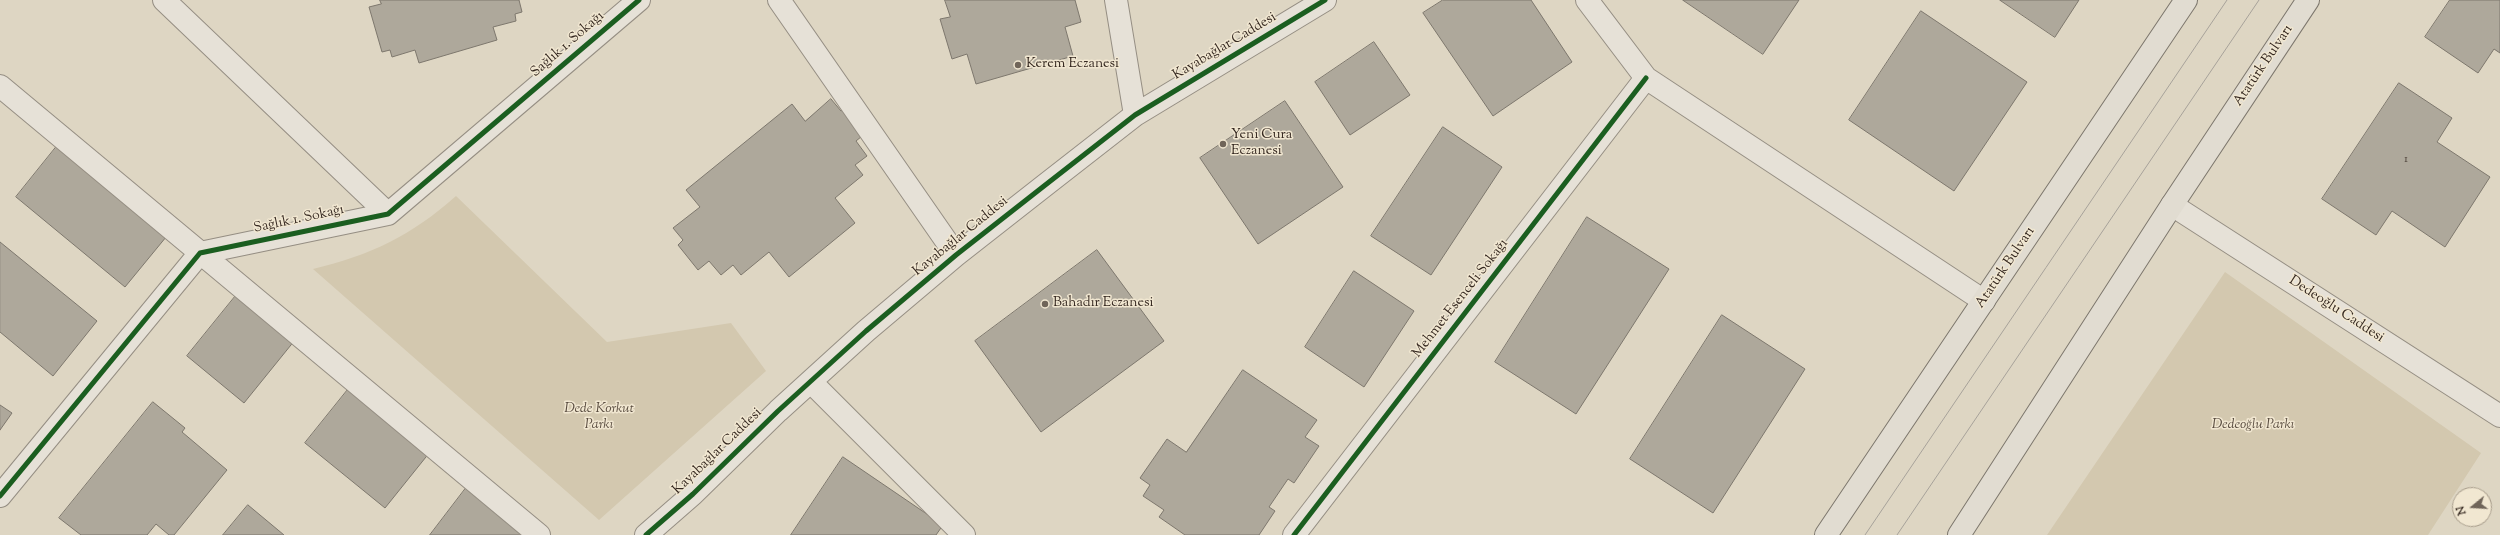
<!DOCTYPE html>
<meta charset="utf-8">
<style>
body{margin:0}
#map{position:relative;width:2500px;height:535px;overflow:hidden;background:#ded6c3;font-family:"Sorts Mill Goudy",serif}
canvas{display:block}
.north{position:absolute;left:2452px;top:487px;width:40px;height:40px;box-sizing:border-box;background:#f1e7d1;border:1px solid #a69b8a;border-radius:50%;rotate:252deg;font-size:11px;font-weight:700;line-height:16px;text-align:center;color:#352820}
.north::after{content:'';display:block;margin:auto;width:14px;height:18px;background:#706559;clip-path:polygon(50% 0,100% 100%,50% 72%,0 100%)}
</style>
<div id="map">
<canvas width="2500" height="535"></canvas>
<div class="north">N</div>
</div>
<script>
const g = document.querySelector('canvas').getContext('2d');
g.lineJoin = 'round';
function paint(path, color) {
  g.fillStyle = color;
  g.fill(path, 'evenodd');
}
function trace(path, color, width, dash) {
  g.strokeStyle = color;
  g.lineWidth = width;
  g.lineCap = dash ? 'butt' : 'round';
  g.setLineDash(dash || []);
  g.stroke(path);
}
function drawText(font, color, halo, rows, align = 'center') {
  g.font = font + ' "Sorts Mill Goudy",serif';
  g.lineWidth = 3;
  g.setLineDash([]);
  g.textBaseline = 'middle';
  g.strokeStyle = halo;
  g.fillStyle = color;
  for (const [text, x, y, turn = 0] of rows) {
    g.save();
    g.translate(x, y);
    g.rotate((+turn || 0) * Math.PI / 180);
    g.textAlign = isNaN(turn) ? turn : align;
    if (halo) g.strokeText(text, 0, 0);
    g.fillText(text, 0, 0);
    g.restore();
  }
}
const green = new Path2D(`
 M456 196 607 342 731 323 766 371 599 520 313 269C371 255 411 236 456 196Z
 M2225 272 2481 453 2428 535H2047Z`);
const building = new Path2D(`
 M380 0H519L522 12 515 14 516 21 493 27 497 40 419 63 415 50 392 57 390 50 382 52 369 7 381 4Z
 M945 0H1075L1081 22 1065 27 1073 56 976 84 967 54 952 59 940 19 950 17Z
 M1443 0H1531L1572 62 1493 116 1423 13Z
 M1683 0H1799L1763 54Z
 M2000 0H2079L2055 37Z
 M2450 0H2500V53L2494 49 2478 73 2425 37Z
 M1921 11 2027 82 1954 191 1849 120Z
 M1374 42 1410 95 1350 135 1315 82Z
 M2399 83 2452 118 2437 142 2490 177 2445 247 2392 211 2376 235 2322 199Z
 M831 99 841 111 847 107 867 132 856 141 867 156 855 165 863 175 835 198 855 223 789 277 769 252 741 275 733 265 721 275 709 261 698 270 678 245 683 240 673 228 700 207 686 190 792 104 805 121Z
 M1285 101 1343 187 1258 244 1200 158Z
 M1443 127 1502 167 1431 275 1371 236Z
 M61 141 171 231 125 287 16 197Z
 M1587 217 1669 269 1576 414 1495 362Z
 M0 242 97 321 53 376 0 332Z
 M1097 250 1164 341 1041 432 975 341Z
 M1354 271 1414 311 1364 387 1305 347Z
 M238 293 295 340 244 403 187 356Z
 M1722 315 1805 369 1713 513 1630 459Z
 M1243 370 1317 420 1305 437 1319 446 1294 483 1288 479 1269 507 1275 511 1259 535H1185L1159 517 1164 510 1143 496 1150 485 1140 478 1167 439 1186 452Z
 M350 387 430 452 385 508 305 443Z
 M153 402 185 428 182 432 227 470 174 535H169L156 524 147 535H81L59 518Z
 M0 405 12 413 0 430Z
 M843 457 943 525 936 535H791Z
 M466 488 527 535H430Z
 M248 505 284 535H223Z`);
const minor = new Path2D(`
 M164 0 388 214
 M779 0 956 255
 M1116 0 1135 115
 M1587 0 1646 78 1984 301
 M0 86 539 535
 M2172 205 2500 416
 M811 382 964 535
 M0 496 200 253 388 214 639 0
 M646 535 693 494 778 411 866 331 956 255 1044 186 1135 115 1325 0
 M1294 535 1646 78`);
const primary = new Path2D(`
 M1826 535 2186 0
 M1959 535 2172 205 2308 0`);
const tram = new Path2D(`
 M1865 535 2227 0
 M1897 535 2259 0`);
const cycleway = new Path2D(`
 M0 496 200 253 388 214 639 0
 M646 535 693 494 778 411 866 331 956 255 1044 186 1135 115 1325 0
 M1294 535 1646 78`);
const markers = [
 [1018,65,4,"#706559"],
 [1223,144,4,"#706559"],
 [1045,304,4,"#706559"]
];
const numberNames = [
 ["1",2406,160]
];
const streetNames = [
 ["Sağlık 1. Sokağı",568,45,-41],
 ["Kayabağlar Caddesi",1225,47,-31],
 ["Atatürk Bulvarı",2264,66,-56],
 ["Sağlık 1. Sokağı",299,220,-12],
 ["Kayabağlar Caddesi",961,237,-39],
 ["Atatürk Bulvarı",2006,268,-56],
 ["Mehmet Esenceli Sokağı",1461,299,-52],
 ["Dedeoğlu Caddesi",2336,310,33],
 ["Kayabağlar Caddesi",718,452,-44]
];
const poiNames = [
 ["Kerem Eczanesi",1026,65],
 ["Yeni Cura",1231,136],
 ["Eczanesi",1231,152],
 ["Bahadır Eczanesi",1053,304]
];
const parkNames = [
 ["Dede Korkut",599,410],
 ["Parkı",599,426],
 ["Dedeoğlu Parkı",2253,426]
];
paint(green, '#d3c8af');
paint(building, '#aea89b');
trace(building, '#7d776d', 1);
trace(minor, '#958e83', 24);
trace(primary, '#7d776d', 24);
trace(minor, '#e6e1d7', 22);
trace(primary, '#e1dcd1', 22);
trace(tram, '#a7a29a', 1);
trace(cycleway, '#1b5e20', 5);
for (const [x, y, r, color] of markers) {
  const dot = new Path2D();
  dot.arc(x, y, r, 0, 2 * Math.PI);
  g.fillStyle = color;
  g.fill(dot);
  trace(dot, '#f1e7d1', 1.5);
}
drawText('12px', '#53483f', null, numberNames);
drawText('14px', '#352820', '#f1e7d1', streetNames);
drawText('14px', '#352820', '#f1e7d1', poiNames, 'left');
drawText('italic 14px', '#5a4d40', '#f1e7d1', parkNames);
</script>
